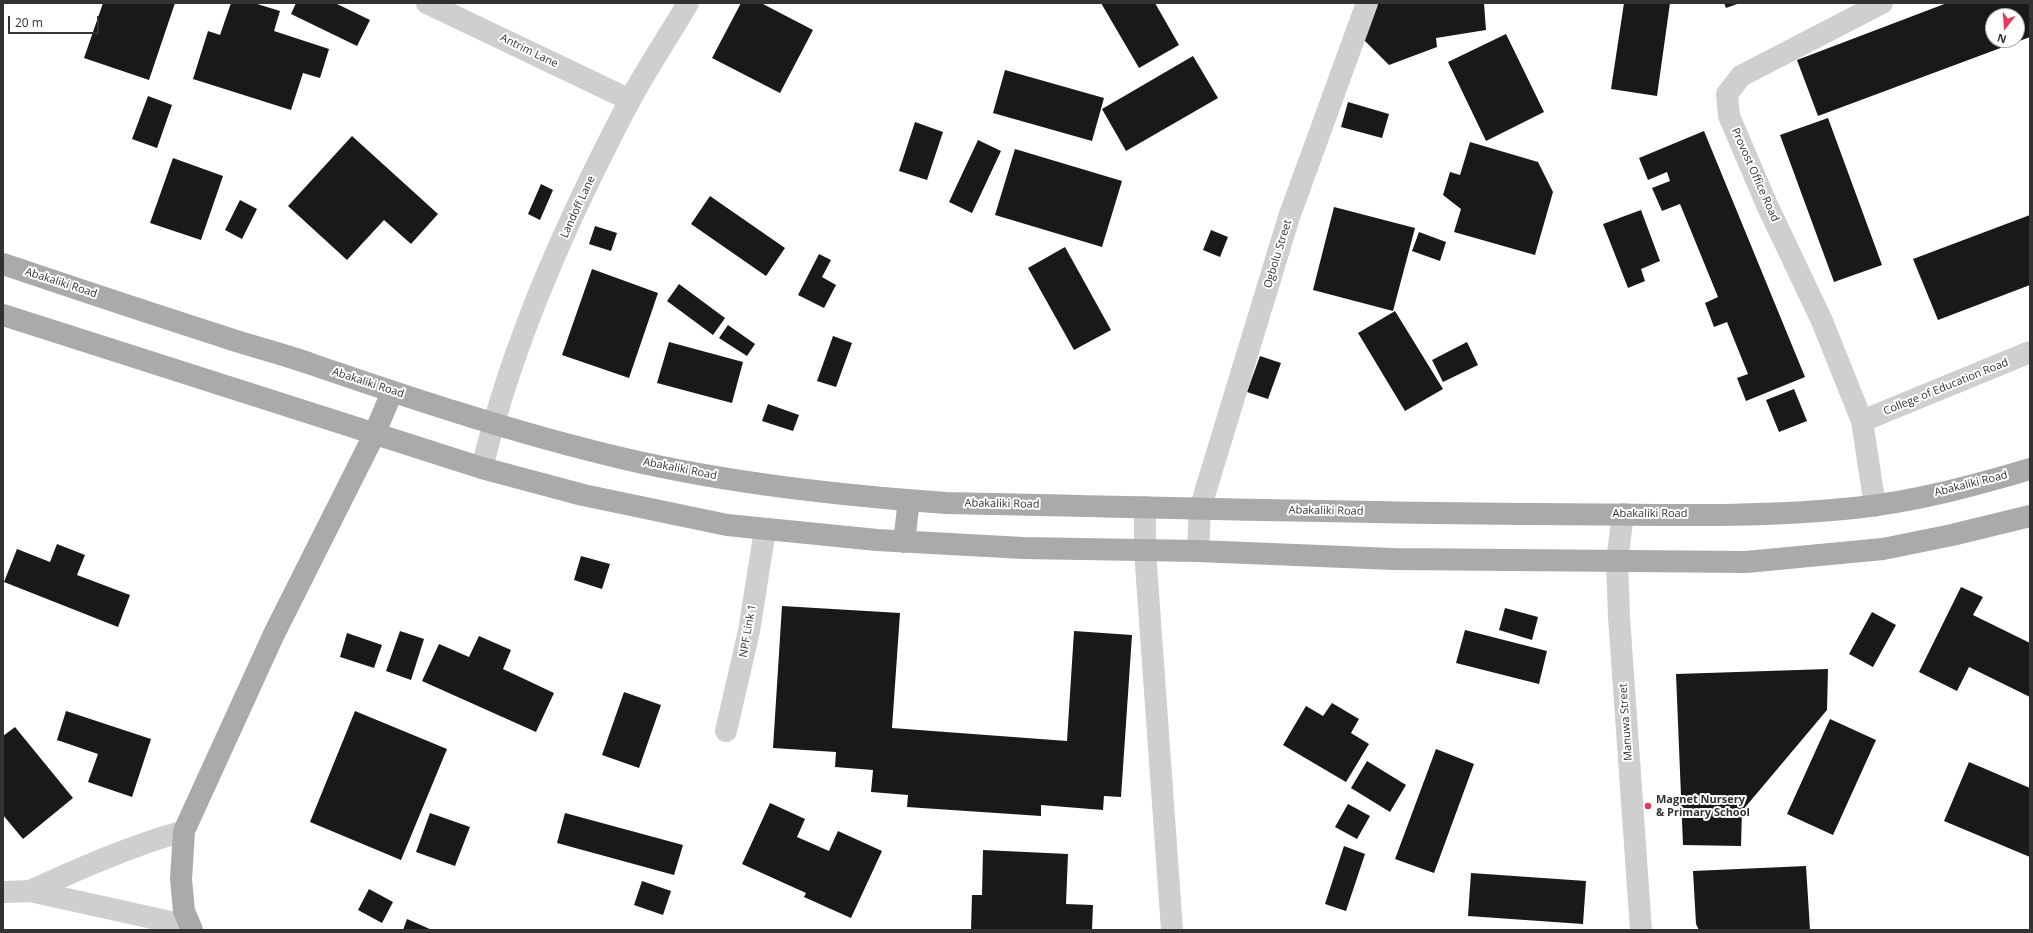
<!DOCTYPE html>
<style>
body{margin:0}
#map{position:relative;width:2033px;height:933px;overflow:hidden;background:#fff;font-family:"Open Sans",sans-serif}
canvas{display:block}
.frame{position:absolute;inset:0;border:4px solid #323232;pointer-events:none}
.north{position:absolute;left:1985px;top:8px;width:40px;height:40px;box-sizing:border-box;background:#fff;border:1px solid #adadad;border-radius:50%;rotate:197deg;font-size:11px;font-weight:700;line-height:16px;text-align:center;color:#323232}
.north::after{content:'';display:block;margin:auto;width:14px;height:18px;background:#e23a58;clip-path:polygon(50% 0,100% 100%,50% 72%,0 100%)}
.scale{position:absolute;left:8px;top:16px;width:91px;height:18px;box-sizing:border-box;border:2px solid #323232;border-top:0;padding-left:5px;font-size:12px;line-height:14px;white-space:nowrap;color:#323232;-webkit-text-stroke:3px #fff;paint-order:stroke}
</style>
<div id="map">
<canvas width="2033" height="933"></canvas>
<div class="frame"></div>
<div class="north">N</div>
<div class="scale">20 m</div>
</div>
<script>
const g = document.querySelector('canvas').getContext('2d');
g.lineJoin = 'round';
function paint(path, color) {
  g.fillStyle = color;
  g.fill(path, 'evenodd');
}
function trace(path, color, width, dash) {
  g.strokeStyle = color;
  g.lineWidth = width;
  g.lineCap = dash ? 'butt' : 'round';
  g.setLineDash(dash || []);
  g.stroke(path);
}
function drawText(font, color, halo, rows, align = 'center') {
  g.font = font + ' "Open Sans",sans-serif';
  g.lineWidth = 4;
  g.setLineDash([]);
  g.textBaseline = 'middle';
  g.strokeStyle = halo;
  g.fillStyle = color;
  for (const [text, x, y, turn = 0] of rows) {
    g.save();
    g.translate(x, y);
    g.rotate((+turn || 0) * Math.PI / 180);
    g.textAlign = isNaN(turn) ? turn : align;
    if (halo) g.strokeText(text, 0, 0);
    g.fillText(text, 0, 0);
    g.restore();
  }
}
const building = new Path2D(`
 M103 3H175L149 80 84 58Z
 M231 3H254L280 11 274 31 329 49 320 78 303 73 291 110 193 79 208 31 220 35Z
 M296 3H335L370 20 357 46 291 14Z
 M741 3H761L813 30 780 93 712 58Z
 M1101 3H1155L1179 45 1139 68Z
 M1373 3H1484L1486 30 1436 38 1437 47 1389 65 1363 39Z
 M1624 3H1670L1657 96 1611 89Z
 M1724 3H1740L1726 8Z
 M1947 3H2030V37L1818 116 1797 60ZM1993 16H2017V40H1993Z
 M1506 34 1544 112 1486 141 1448 62Z
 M1193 56 1218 98 1126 151 1102 109Z
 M1005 70 1104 98 1092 141 993 113Z
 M148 96 172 105 157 148 132 139Z
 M1348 102 1389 114 1382 138 1341 127Z
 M1828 118 1882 265 1834 282 1780 135Z
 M915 122 943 132 927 180 899 171Z
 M1704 131 1805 377 1746 401 1737 378 1748 374 1727 322 1714 327 1705 303 1718 297 1680 204 1662 211 1652 188 1670 181 1667 172 1648 180 1639 158Z
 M352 136 438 214 411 244 384 220 347 260 288 206Z
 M978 140 1001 151 972 213 949 202Z
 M1470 142 1538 162 1553 192 1535 255 1454 232 1461 209 1443 195 1450 172 1460 175Z
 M1015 149 1122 181 1102 247 995 215Z
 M173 158 223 176 201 240 150 223Z
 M541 184 553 190 540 220 528 214Z
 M710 196 785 248 766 276 691 224Z
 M240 200 257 209 242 239 225 230Z
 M1334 207 1415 228 1393 311 1313 290Z
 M1641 210 1660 261 1641 269 1645 281 1628 288 1603 224Z
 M2030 215V285L1938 320 1913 259Z
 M595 226 617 233 611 251 589 244Z
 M1211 230 1228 237 1220 257 1203 250Z
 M1419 232 1446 242 1440 261 1412 251Z
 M1065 247 1111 330 1074 350 1028 268Z
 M819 254 831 260 822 277 836 285 824 308 798 295Z
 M592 269 658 293 629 378 562 355Z
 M679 284 725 318 713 335 667 301Z
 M1395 311 1443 389 1405 411 1358 333Z
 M728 325 755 344 747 356 719 338Z
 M833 336 852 343 836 387 817 381Z
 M669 342 743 362 732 403 657 383Z
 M1467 342 1478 365 1443 382 1432 360Z
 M1260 356 1281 363 1268 399 1247 392Z
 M1794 389 1807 421 1779 432 1766 400Z
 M768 404 799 415 793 431 762 421Z
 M57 544 85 555 77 575 130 595 118 627 4 582 17 549 50 562Z
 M581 556 610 564 602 589 574 580Z
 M1961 587 1983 597 1973 615 2030 643V697L1969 667 1957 691 1919 672Z
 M782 606 900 613 892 728 1067 741 1074 631 1132 635 1121 797 1104 796 1103 810 1041 805V816L907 807 908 795 871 792 873 770 835 767 836 752 773 748Z
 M1505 608 1538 617 1532 640 1499 630Z
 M1872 612 1896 625 1873 667 1849 654Z
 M1465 630 1547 651 1539 684 1456 663Z
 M400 631 424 639 411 680 386 671Z
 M347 633 382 645 374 668 340 657Z
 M479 636 511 650 503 669 554 693 536 732 422 681 439 644 469 657Z
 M1828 669 1827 710 1742 811 1741 846 1683 845 1676 674Z
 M624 692 661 705 639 768 602 755Z
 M1332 703 1359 719 1351 733 1369 744 1346 782 1283 745 1306 706 1323 716Z
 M66 711 151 739 132 797 88 782 98 754 57 740Z
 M355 711 447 749 401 860 310 822Z
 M1830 719 1876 740 1833 835 1787 814Z
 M15 727 73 798 23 839 3 815V736Z
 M1436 749 1474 764 1434 873 1395 859Z
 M1367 761 1406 785 1390 812 1351 788Z
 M1969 762 2030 788V857L1944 821Z
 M770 803 805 819 797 837 829 851 838 831 882 851 851 918 804 897 806 893 742 864Z
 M1348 804 1370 816 1357 839 1335 827Z
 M430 813 470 827 455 866 416 852Z
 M565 813 683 845 674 875 557 843Z
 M1344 846 1365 854 1346 911 1325 904Z
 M983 850 1068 854 1066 904 1093 905 1092 930H971L972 895H982Z
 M1806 866 1810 930H1699L1696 924 1693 871Z
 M1471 873 1586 881 1583 924 1468 916Z
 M642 881 671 891 663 915 634 905Z
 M369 889 393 902 382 923 358 910Z
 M407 919 432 930H403Z`);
const minor = new Path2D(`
 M427 3 630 100
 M1862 421 2030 352
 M482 468C513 340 568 218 629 102 647 68 669 36 688 3
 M1875 506 1862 421 1822 321 1767 205 1729 116 1727 94 1741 76 1882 3
 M1145 507V551L1172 930
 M1623 514 1617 561 1619 617 1641 930
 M1198 551 1200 509 1289 217 1367 3
 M726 731 749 631 765 530
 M30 891C81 868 130 846 184 831
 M3 892 30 891 189 926`);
const major = new Path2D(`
 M3 264C77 289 152 314 227 338 254 347 283 354 311 364 413 399 516 433 621 458 727 483 837 495 946 503 1143 507 1340 513 1537 514 1642 514 1749 519 1854 508 1913 502 1973 486 2030 469
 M3 315 482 468 583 495 727 525 877 540 1023 548 1198 551 1393 559 1746 562 1883 549 1952 535 2030 516
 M904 542 909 500
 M192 930 184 911 181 879 184 831 274 634 374 435 392 392`);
const markers = [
 [1648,806,4,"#e23a58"]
];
const streetNames = [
 ["Antrim Lane",529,51,26],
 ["Provost Office Road",1755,175,66],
 ["Landoff Lane",578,207,-65],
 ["Ogbolu Street",1278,254,-73],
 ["Abakaliki Road",61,283,18],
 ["Abakaliki Road",368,383,18],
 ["College of Education Road",1946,387,-22],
 ["Abakaliki Road",680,469,11],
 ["Abakaliki Road",1971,484,-14],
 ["Abakaliki Road",1002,504,1],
 ["Abakaliki Road",1326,511,1],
 ["Abakaliki Road",1650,514],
 ["NPF Link 1",748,631,-80],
 ["Manuwa Street",1626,722,-94]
];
const poiNames = [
 ["Magnet Nursery",1656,800],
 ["& Primary School",1656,813]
];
paint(building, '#191919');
trace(minor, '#cfcfcf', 22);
trace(major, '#aaa', 22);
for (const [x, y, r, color] of markers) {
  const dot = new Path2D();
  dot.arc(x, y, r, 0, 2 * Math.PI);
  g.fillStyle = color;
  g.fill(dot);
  trace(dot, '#fff', 1.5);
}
drawText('11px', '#323232', '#fff', streetNames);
drawText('bold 11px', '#323232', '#fff', poiNames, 'left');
</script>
